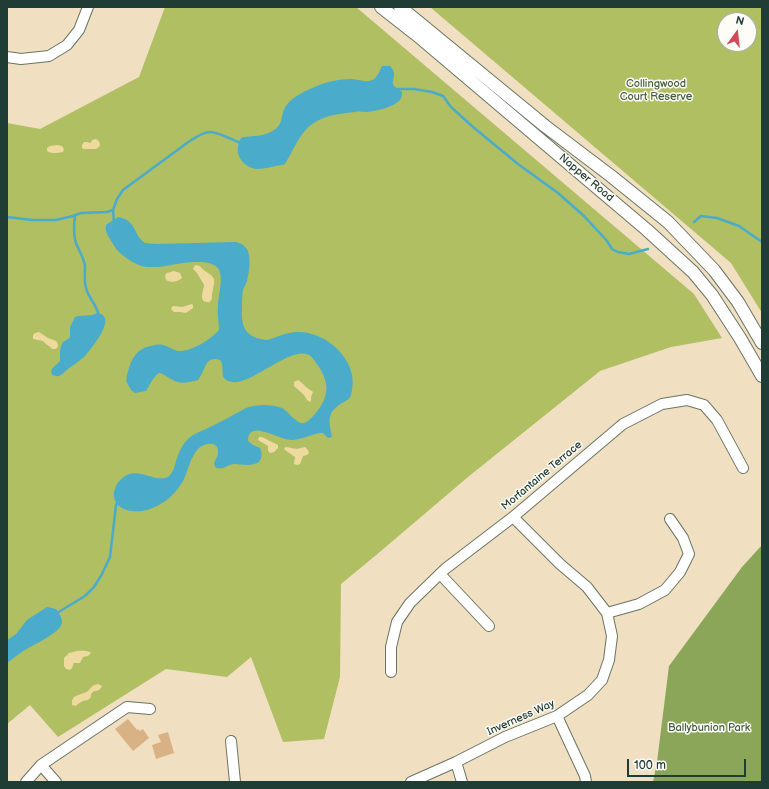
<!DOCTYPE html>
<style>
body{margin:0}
#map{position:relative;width:769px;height:789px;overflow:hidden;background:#f0dfc0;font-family:"Balsamiq Sans",sans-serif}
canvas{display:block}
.frame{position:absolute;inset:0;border:8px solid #1f3d34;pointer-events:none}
.north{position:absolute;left:717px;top:12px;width:40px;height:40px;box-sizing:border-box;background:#fdfcf7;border:1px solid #a4b0a9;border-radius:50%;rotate:15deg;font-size:11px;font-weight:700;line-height:16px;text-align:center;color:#1f3d34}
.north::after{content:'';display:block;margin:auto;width:14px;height:18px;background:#d1495b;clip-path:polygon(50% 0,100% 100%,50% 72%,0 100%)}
.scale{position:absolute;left:627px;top:759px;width:119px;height:18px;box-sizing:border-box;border:2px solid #1f3d34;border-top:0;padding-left:5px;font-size:12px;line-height:14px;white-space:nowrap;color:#1f3d34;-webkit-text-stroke:3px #fdfcf7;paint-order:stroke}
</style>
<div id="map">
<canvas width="769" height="789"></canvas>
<div class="frame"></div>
<div class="north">N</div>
<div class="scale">100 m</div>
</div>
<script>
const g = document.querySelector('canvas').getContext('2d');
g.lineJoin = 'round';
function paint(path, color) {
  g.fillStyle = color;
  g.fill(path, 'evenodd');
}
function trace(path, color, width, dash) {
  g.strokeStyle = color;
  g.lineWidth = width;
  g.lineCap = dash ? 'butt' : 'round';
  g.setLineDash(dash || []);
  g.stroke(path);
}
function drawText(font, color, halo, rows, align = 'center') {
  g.font = font + ' "Balsamiq Sans",sans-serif';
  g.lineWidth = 3;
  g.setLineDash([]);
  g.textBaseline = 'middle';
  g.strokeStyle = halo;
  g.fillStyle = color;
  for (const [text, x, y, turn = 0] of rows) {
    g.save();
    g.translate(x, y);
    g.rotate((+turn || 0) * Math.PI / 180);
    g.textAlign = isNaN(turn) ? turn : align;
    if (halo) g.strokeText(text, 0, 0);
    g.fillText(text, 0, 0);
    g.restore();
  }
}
const green = new Path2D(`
 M165 7H356L694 294 722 338 671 347 600 371 468 477 375 556 341 584 340 677 324 739 283 742 251 657 227 677 166 669 58 737 30 705 7 724V123L40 129 139 77Z
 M430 7H762V313L731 263ZM725 20H749V44H725Z`);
const forest = new Path2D(`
 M762 545V782H653L657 762 669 666 742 567Z`);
const sand = new Path2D(`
 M96 139 99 141 100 145 99 147 96 149H84L82 148V145L84 142H87L91 143 92 140Z
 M57 145 62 146 64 149 63 152C58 153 51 154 47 151V148L50 146Z
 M195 265 200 266C204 272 211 273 214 279 215 286 211 292 212 299 210 301 210 303 207 302 198 301 204 290 204 285L197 273 193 269Z
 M174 271 180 273 182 278C178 282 171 283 166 280L165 275 167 273Z
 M192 304 193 305V308L186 313 180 312H174L171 309 172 307 173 306 182 307Z
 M39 332 48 338 56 341C58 344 59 346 56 349H52C49 345 46 345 43 341L33 339V335L35 333Z
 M298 380C303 383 307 389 312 391L313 392 311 397V401L310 402 307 400 304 395 294 386V382Z
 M259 437H262L278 445V448L274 452 270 453 268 451V446L258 440Z
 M286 447 297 449 305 447 308 450 309 453 307 455 303 456 300 464 298 465H297L294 464 295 457 285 450 284 448Z
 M77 651C81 651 88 650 91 653L88 656 83 657 80 663H74L72 668 70 670 66 669 64 666V658L69 653Z
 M98 684 102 686C99 693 95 689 92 693 89 697 93 696 89 699 87 701 86 700 83 701 80 702 78 704 76 706L72 705C71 693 81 696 88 691 92 687 92 685 98 684Z`);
const water = new Path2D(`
 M382 66H390C399 75 390 80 394 86 396 88 400 90 402 92 402 94 402 97 401 98 397 107 376 111 367 112 363 112 359 111 355 112 343 113 329 115 319 120 301 128 295 148 285 164L282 165C274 166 265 169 257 169 246 168 236 158 238 147 238 144 240 141 241 138 245 136 249 137 253 136 260 136 268 134 274 130 284 124 280 115 286 106 291 97 307 90 317 86 326 82 339 79 350 79 358 79 367 84 374 79 378 76 380 70 382 66Z
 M118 217C137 220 133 235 145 243L157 244 236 242C240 243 244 245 246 248 252 254 249 273 247 281 246 284 244 287 243 290 242 296 242 302 242 308 241 328 246 338 267 340 277 337 289 331 300 332 329 333 361 363 351 395 350 399 346 401 342 403 326 413 329 421 332 437L328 438 323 433H319C310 435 300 440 291 440 279 440 248 418 248 441L253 445 260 448C263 454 262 463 254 464 248 466 240 464 234 464 226 465 225 470 216 468L214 464C215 460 218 456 218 453 219 440 204 443 198 449 190 458 189 468 184 479 176 495 160 508 142 511 135 512 125 511 119 506 115 502 113 497 114 492 117 479 128 471 141 474 149 475 163 483 170 475 174 471 175 464 177 458 179 452 182 445 187 440 191 435 202 431 208 428 221 422 233 415 246 408 257 404 271 404 282 408 288 411 297 425 304 423 308 422 312 417 315 414 330 396 330 383 317 364 315 362 313 357 309 355 288 344 244 395 225 379 220 375 225 366 220 360 204 355 206 371 198 380 190 382 181 385 173 380 168 378 165 374 159 373 153 377 150 385 146 391L135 393 131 390 126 381C129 365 133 349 151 346 155 345 159 344 163 345 168 346 173 350 178 351 191 352 210 340 219 330 219 322 217 314 218 306 218 295 225 275 217 267 212 263 205 262 199 262 182 261 165 268 148 267 141 267 134 263 128 259 122 255 117 251 113 244 110 238 104 232 106 225Z
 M98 313C118 317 91 349 85 356 80 361 73 365 68 369 65 371 63 374 61 375 58 377 55 376 52 375 49 368 56 366 60 361V351L61 346 63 342 68 339 70 337V327L75 317 79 316 92 315Z
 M47 607 56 609C59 613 62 617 62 623 60 633 33 645 25 650 18 654 13 659 7 663V640L16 634 27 620Z`);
const stream = new Path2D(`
 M397 89H414L432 92 443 96 451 107 473 127 518 164 558 193 584 216 607 241 612 249 618 252 629 254 648 249
 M113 210 114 223
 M75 215C74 225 73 234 76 243 79 251 84 258 85 266 85 274 84 281 86 288 88 297 96 304 98 313
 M7 217 32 220H56L73 216 81 213 107 212 113 210 117 199 123 190 187 143C193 139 202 132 210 132 218 132 233 140 241 143
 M694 222 701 216 717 218 739 226 762 242
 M57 613 85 596 94 587 102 574 110 557 116 505 118 501`);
const building = new Path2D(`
 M128 719 137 730 138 729 140 731 143 729 149 738 133 751 115 729Z
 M168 732 174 753 156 759 152 745 161 742 158 735Z`);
const minor = new Path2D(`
 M7 57 21 59 49 56 67 45 79 30 88 7
 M440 574 489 626
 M607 613 639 604 665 590 680 572 689 554 683 538 670 519
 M391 672V647L397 622 410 603 445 569 513 517 623 424 662 404 687 400 704 405 717 420 743 468
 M557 716 585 776 586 782
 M231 741 235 782
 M456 762 462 782
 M41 765 56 782
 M26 782 41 765 127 707 150 709
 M411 782 456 762 505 737 557 716 588 695 602 680 609 660 612 636 607 613 587 587 560 564 513 517`);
const major = new Path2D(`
 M381 7 418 36 647 230 693 272 712 295 740 338 762 376
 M400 7 545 126 611 176 668 222 714 270 738 302 762 343`);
const parkNames = [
 ["Collingwood",656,84],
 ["Court Reserve",656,97],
 ["Ballybunion Park",709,728]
];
const streetNames = [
 ["Napper Road",586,178,40],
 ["Morfantaine Terrace",542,476,-40],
 ["Inverness Way",521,718,-24]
];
paint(green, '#afbf62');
paint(forest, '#8ba658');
paint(sand, '#eeda9e');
paint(water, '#4babca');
trace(stream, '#4babca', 2.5);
paint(building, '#d8b284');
trace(minor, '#687665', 12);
trace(major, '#687665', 14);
trace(minor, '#fff', 10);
trace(major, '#fff', 12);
drawText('11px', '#435e40', '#fdfcf7', parkNames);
drawText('11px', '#1f3d34', '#fdfcf7', streetNames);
</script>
